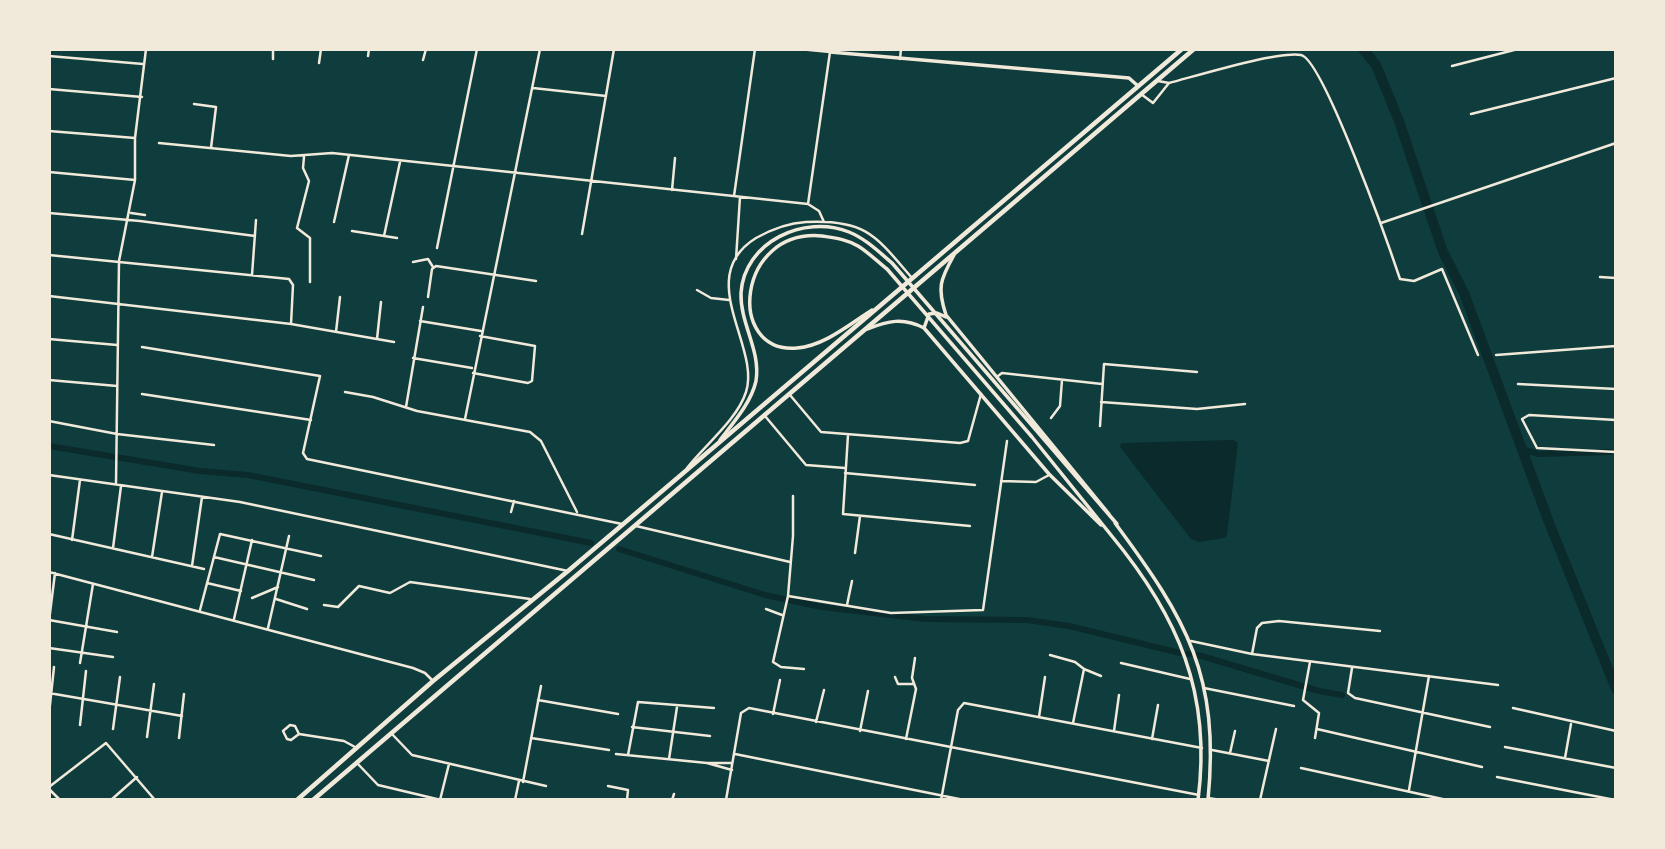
<!DOCTYPE html>
<style>
body{margin:0}
#map{position:relative;width:1665px;height:849px;overflow:hidden;background:#0f3d3e;font-family:Lato,sans-serif}
canvas{display:block}
.frame{position:absolute;inset:0;border:51px solid #f1e9da;pointer-events:none}
</style>
<div id="map">
<canvas width="1665" height="849"></canvas>
<div class="frame"></div>
</div>
<script>
const g = document.querySelector('canvas').getContext('2d');
g.lineJoin = 'round';
function paint(path, color) {
  g.fillStyle = color;
  g.fill(path, 'evenodd');
}
function trace(path, color, width, dash) {
  g.strokeStyle = color;
  g.lineWidth = width;
  g.lineCap = dash ? 'butt' : 'round';
  g.setLineDash(dash || []);
  g.stroke(path);
}
const water = new Path2D(`
 M1234 440 1238 443 1227 535 1225 538 1199 542 1191 539 1120 447 1121 443Z`);
const canal = new Path2D(`
 M49 446 200 471 248 475 591 543
 M1521 449 1539 454 1611 452
 M619 549 765 595 822 607 925 619 1027 620 1069 626 1180 653
 M1187 654H1191
 M1198 655 1319 691 1342 695`);
const river = new Path2D(`
 M1363 49 1376 65 1399 121 1443 252 1464 293 1550 525 1616 689`);
const minor = new Path2D(`
 M799 49 830 52 808 204
 M49 56 143 64
 M368 56 369 49
 M273 59V49
 M900 59 901 49
 M423 60 426 49
 M319 63 321 49
 M1452 66 1518 49
 M1158 81 1169 83C1196 76 1277 51 1301 55 1323 59 1390 249 1400 279L1414 281 1442 269 1478 355
 M533 88 606 96
 M49 89 142 97
 M1141 94 1153 103 1169 83
 M194 104 216 107 211 148
 M1471 114 1616 78
 M49 131 135 138
 M159 143 291 156 332 153 808 204 819 211 824 222
 M304 157 303 168 309 181 297 228 310 238V282
 M49 172 135 180
 M672 190 675 158
 M734 196 755 49
 M49 213 140 221 255 236
 M131 213 145 215
 M334 222 349 155
 M1381 223 1616 143
 M352 231 397 238
 M582 234 614 49
 M384 236 400 162
 M437 248 477 49
 M49 255 289 279 293 285 291 324
 M736 259 740 197
 M413 262 428 259 433 267
 M252 275 256 220
 M1600 277 1616 278
 M697 290 711 298 729 300
 M49 296 291 324 394 342
 M428 297 432 269 436 266 536 281
 M420 321 481 331
 M336 332 340 297
 M49 339 117 345
 M377 339 381 302
 M142 347 320 376 303 453 307 459 622 524
 M1496 355 1616 346
 M413 358 472 368
 M473 373 528 383 532 381 535 346 480 336
 M998 376 1002 373 1102 384
 M49 380 117 386
 M1518 384 1616 389
 M345 392 373 397 417 411 530 432 541 441 577 512
 M142 394 311 420
 M790 395 821 432 960 443 968 441 981 394
 M1101 402 1197 409 1245 404
 M406 407 423 307
 M765 416 806 465 845 468
 M1051 418 1060 406 1062 380
 M465 419 540 49
 M1616 420 1529 415 1522 419 1537 448 1616 452
 M49 421 117 434 214 445
 M1100 426 1104 364 1197 372
 M848 435 843 514 970 526
 M687 468C705 445 737 420 746 392 761 347 693 277 756 238 772 229 788 223 806 222 866 219 876 236 912 278
 M845 473 975 485
 M49 475 240 502 568 571
 M1001 481 1036 482 1049 475
 M116 484 119 261 135 180V138L146 49
 M793 496V536L788 596 773 662 781 667 804 669
 M511 512 514 501
 M636 526 790 562
 M49 534 204 569
 M72 540 80 480
 M113 548 121 486
 M855 553 860 516
 M152 557 162 492
 M214 557 314 580
 M192 566 202 497
 M49 572 413 668 425 673 433 681
 M207 583 241 591
 M788 596 891 613 983 610 1007 441
 M252 598 278 587
 M276 599 307 609
 M324 605 338 607 359 586 390 593 410 582 530 599
 M847 605 852 581
 M766 609 782 615
 M200 610 220 534 321 556
 M234 619 252 540
 M49 620 117 632
 M49 621 55 573
 M268 628 289 536
 M1191 641 1252 654 1498 685
 M49 648 113 657
 M1252 654 1257 628 1262 623 1279 621 1380 631
 M1050 655 1075 662 1084 669 1073 723
 M1310 662 1303 700 1319 713 1315 738
 M80 663 93 584
 M1121 663 1190 679
 M1352 668 1348 693 1355 698 1490 727
 M1084 669 1101 676
 M895 677 898 684H914
 M1204 688 1294 706
 M49 693 182 716
 M538 700 618 714
 M1513 708 1616 731
 M49 714 54 667
 M773 714 780 680
 M1039 717 1045 677
 M816 722 824 690
 M80 725 86 671
 M632 727 710 736
 M113 729 120 677
 M1317 729 1482 767
 M860 731 868 691
 M1114 731 1119 695
 M391 733 412 755 546 786
 M299 734 295 726 290 725 283 731 287 739 291 740 299 734 344 741 355 747
 M147 737 154 684
 M179 738 184 694
 M531 738 609 750
 M906 739 916 689 912 678 915 658
 M1152 739 1158 705
 M1505 747 1616 768
 M1212 750 1269 761
 M1230 753 1235 731
 M616 754 707 763
 M735 754 964 800
 M628 755 638 702 714 708
 M1565 758 1571 724
 M669 759 677 707
 M357 763 378 785 441 800
 M732 763H707L732 770
 M1301 768 1447 800
 M1497 777 1615 800
 M523 782 541 686
 M608 786 628 790 627 800
 M49 787 106 743 155 800
 M49 789 60 800
 M1409 790 1429 676
 M1208 798 1221 800
 M111 800 137 777
 M440 800 449 764
 M515 800 519 781
 M672 800 674 794
 M726 800 741 713 749 708 1199 795
 M941 800 958 710 964 703 1202 748
 M1260 800 1276 729`);
const tertiary = new Path2D(`
 M830 49V52L1129 78 1138 86`);
const secondary = new Path2D(`
 M954 255C940 280 937 288 946 315L1109 514
 M872 310C850 324 824 346 797 348 725 354 737 228 822 236 835 238 846 239 858 246 868 252 878 262 887 269L1032 437 1111 535
 M924 328 929 314 937 313 946 317
 M867 329C888 321 903 317 924 328L1049 474 1101 525
 M720 440C733 423 751 403 756 381 761 350 740 324 741 293 744 242 804 214 849 232 866 239 879 252 892 263L1117 524
 M1115 523C1187 620 1220 676 1208 800
 M1111 535C1178 616 1212 693 1198 800`);
const primary = new Path2D(`
 M297 800 433 681 568 571 1182 49
 M313 800 1194 49`);
paint(water, '#0a2a2b');
trace(canal, '#0a2a2b', 6);
trace(river, '#0a2a2b', 10);
trace(minor, '#f1e9da', 2.5);
trace(tertiary, '#f1e9da', 3.5);
trace(secondary, '#f1e9da', 3.5);
trace(primary, '#f1e9da', 4.5);
</script>
